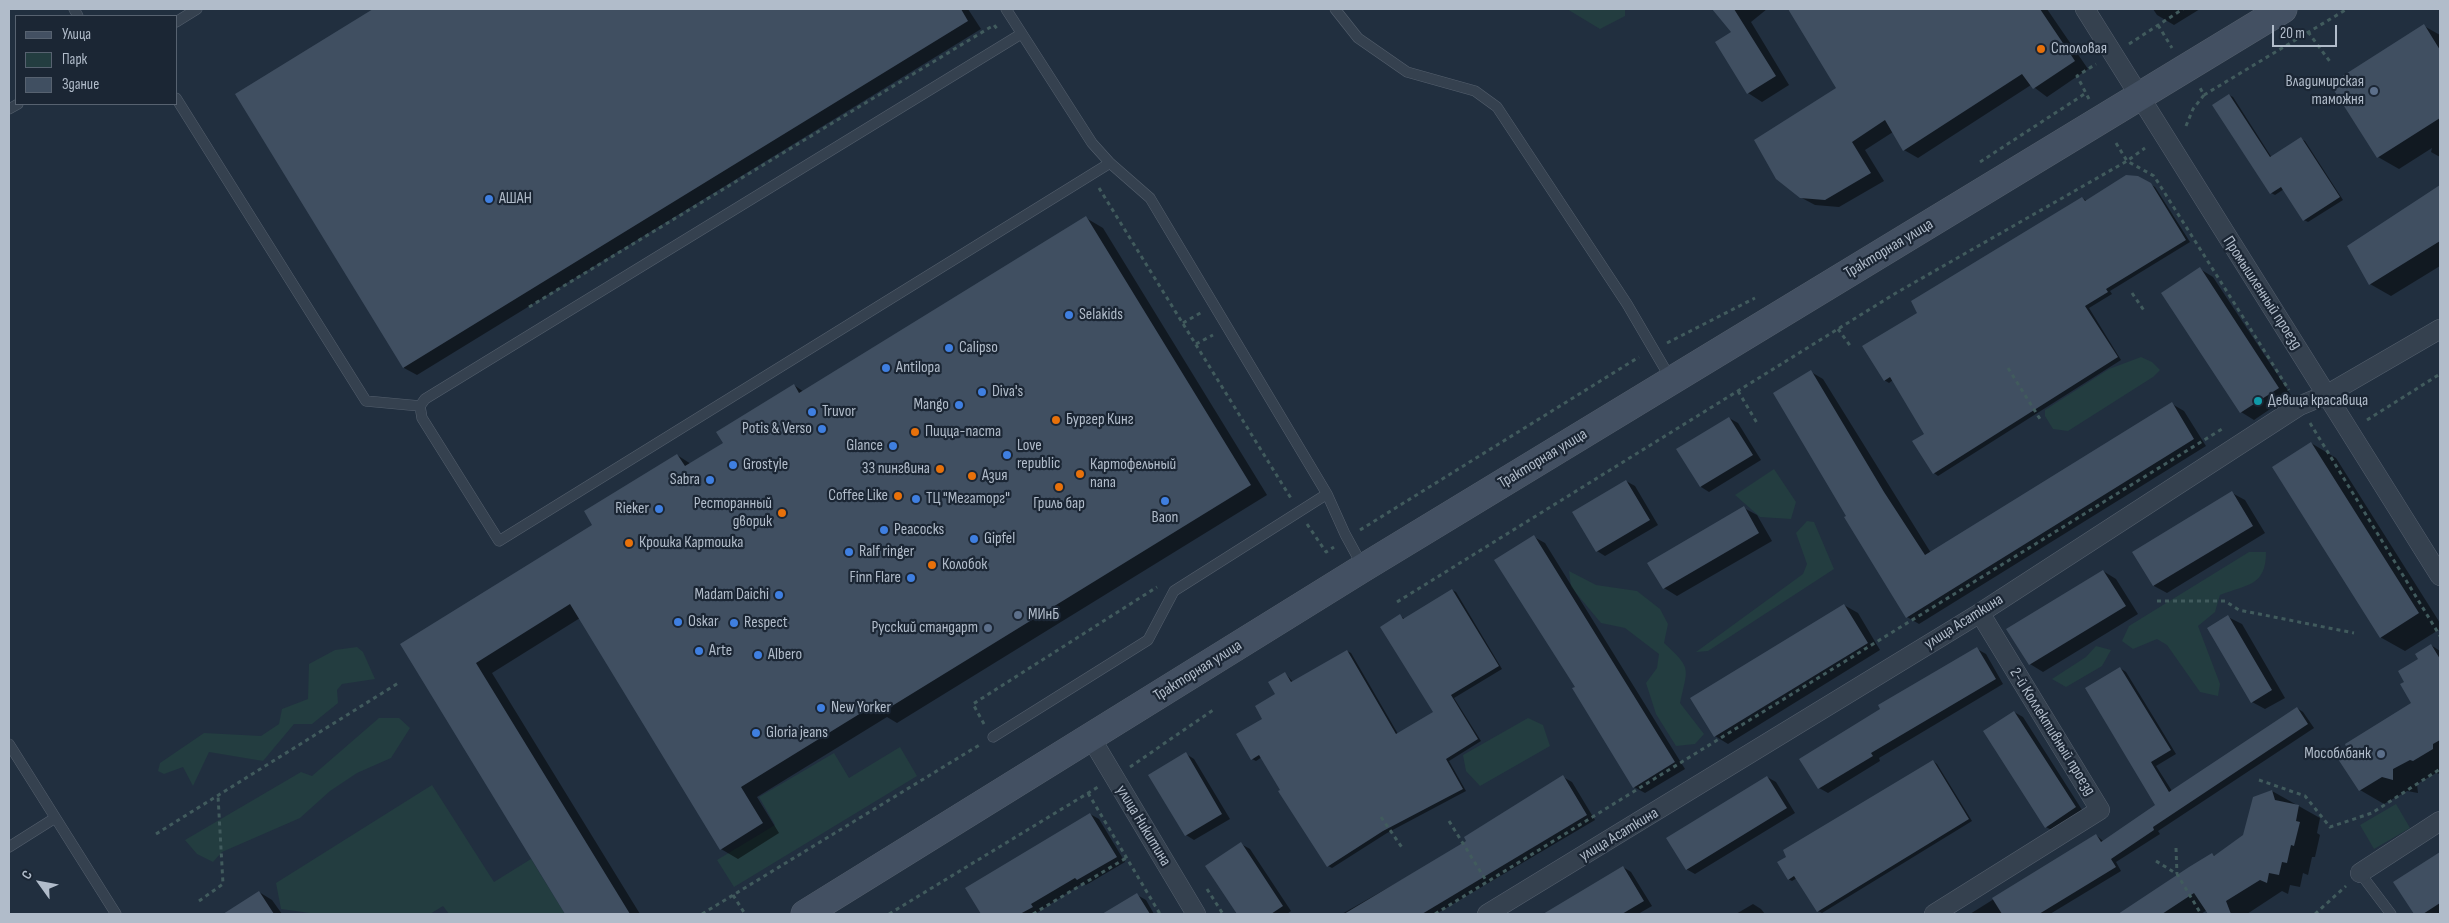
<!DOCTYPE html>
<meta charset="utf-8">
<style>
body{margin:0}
#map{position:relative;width:2449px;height:923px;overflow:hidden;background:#212f3f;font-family:"Sofia Sans Condensed",sans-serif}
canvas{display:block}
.frame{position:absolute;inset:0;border:10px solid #b1bcca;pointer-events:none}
.legend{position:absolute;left:15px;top:15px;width:162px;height:90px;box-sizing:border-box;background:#1b2634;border:1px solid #576270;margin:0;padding:6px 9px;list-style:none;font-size:15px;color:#b1bcca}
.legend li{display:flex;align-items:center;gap:10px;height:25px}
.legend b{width:25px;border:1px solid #576270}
.north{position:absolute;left:15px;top:858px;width:50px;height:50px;-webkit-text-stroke:4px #1b2634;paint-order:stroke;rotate:302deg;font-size:14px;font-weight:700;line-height:20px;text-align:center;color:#b1bcca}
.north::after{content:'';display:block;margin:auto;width:18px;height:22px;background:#b1bcca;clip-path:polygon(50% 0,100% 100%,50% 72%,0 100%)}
.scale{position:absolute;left:2272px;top:25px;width:65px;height:22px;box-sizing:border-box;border:2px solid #b1bcca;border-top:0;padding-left:6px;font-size:15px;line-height:18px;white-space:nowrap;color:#b1bcca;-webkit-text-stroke:4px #1b2634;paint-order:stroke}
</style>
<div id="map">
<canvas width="2449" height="923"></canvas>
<div class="frame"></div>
<ul class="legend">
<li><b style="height:6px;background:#435062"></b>Улица</li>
<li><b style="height:14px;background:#233d40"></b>Парк</li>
<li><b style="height:14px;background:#404f61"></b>Здание</li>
</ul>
<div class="north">С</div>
<div class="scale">20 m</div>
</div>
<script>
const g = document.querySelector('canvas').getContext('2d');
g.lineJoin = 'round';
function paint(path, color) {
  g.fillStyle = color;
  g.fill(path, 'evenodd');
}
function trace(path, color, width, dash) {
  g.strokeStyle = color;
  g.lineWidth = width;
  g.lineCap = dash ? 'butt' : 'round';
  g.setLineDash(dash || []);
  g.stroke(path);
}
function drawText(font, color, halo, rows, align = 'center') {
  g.font = font + ' "Sofia Sans Condensed",sans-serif';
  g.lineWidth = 4.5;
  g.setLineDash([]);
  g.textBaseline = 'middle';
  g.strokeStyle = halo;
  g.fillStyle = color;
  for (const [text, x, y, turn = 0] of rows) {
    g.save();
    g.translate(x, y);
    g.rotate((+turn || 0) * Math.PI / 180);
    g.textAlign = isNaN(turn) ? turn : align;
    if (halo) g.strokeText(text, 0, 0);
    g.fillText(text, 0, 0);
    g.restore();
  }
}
const green = new Path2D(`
 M1567 9H1625V16L1600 29Z
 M2141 357 2152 362 2160 370 2153 377 2068 431 2053 429 2045 416V410L2109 369Z
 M1774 469 1796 502 1791 519 1760 517 1735 495Z
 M1807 521 1814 522 1834 569 1708 651 1696 652 1803 574 1807 564 1796 533Z
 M2249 552H2266C2266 586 2248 584 2220 595L2215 612 2198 626 2220 684 2218 696 2200 692 2167 645 2157 639 2133 649 2122 641 2129 626Z
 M1569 571 1596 585 1637 591 1660 609 1668 624 1664 643C1692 669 1688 667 1680 703L1704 734 1695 744 1676 746 1656 714 1646 683 1657 668 1659 654 1625 628 1601 623 1571 587Z
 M2096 646 2111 650 2102 666 2066 687 2052 679 2086 657Z
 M357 647 363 652 375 679 342 684 337 690 338 703 312 724H294L263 761 209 752 193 786 183 767 164 774 158 771 160 763 204 733 261 736 279 724 282 709 308 699 309 664 335 650Z
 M379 718H399L410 728 391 758 357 773 330 791 300 818 222 852 213 862 197 854 185 840 301 772 312 776Z
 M1528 718 1543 725 1550 746 1480 786 1466 771 1463 755Z
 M900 747 917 776 734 887 717 860 775 825 759 797 834 753 849 778Z
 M432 785 494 882 531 859 565 914H449L443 906 430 914H317L281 909 276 883Z
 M2396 804 2410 828 2374 849 2360 825Z`);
const shadow = new Path2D(`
 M376 9H968L981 29 417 375 404 368 236 94Z
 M1714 9H1767L1751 22 1789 85 1762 102 1748 93 1717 42 1733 32Z
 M1789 9H2047L2088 69 2047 97 2031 85 1918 158 1904 150 1893 132 1865 150 1884 181 1839 207 1815 205 1800 197 1837 88Z
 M2153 9H2200L2174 25 2157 15Z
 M2424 26 2440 35V157L2431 152 2432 148 2399 169 2378 157Z
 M2229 95 2233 97 2272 158 2301 139 2305 141 2343 200 2308 222 2304 220 2284 189 2275 195 2271 193Z
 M2138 177 2155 187 2190 242 2110 291 2112 294 2089 308 2121 360 1938 476 1934 473 1926 434 1893 380 1889 383 1884 380 1919 313 2082 198 2087 201Z
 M2440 187V266L2391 296 2370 284 2349 246Z
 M1086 218 1103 228 1267 495 897 723 887 717 757 797 779 833 738 859 721 849 580 618 492 673 640 914H566L401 644 594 526 677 455 691 464 725 443 794 385 804 392Z
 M2200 269 2213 277 2291 395 2254 420 2241 412Z
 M1811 372 1823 379 1931 553 2172 404 2184 411 2206 446 1919 624 1907 617 1848 516Z
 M1729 418 1738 423 1761 460 1709 492 1701 487Z
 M2311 443 2336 458 2440 623V629L2405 651 2380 637Z
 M1626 481 1635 486 1658 525 1605 556 1597 551Z
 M2232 493 2245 500 2265 533 2167 593 2154 586 2134 553Z
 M1744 508 1757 515 1772 541 1677 596 1664 588Z
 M1534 537 1545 543 1685 769 1645 793 1634 787 1577 687Z
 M2103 571 2116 579 2138 614 2043 672 2030 664Z
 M1452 590 1456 592 1502 669 1454 698 1481 741 1449 761 1466 791 1387 833 1332 868 1328 866 1262 757 1256 761 1252 759 1264 719 1285 673 1293 682 1347 651 1351 653 1398 734 1434 713 1400 616 1405 619Z
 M1844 605 1858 613 1880 650 1728 744 1715 736Z
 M2228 617 2242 624 2285 698 2265 709 2252 702Z
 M2431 645 2440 651V774L2436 773 2417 784 2418 793 2407 791 2384 804 2360 790 2413 703 2420 660Z
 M1977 649 1986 654 2003 684 1879 758 1880 761 1828 793 1819 788Z
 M2120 668 2126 672 2176 754 2156 766 2172 791 2297 708 2303 712 2314 728 2158 831 2160 834 2116 862 2121 871 2050 914H1970L2096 835 2103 841 2157 806Z
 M2014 712 2023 717 2084 813 2055 832 2046 827Z
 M1186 754 1194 759 1230 819 1194 840 1186 835Z
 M1933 761 1937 764 1972 821 1822 913 1818 911 1797 878 1792 881 1788 879Z
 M1563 777 1572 782 1595 820 1436 914H1342L1468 842Z
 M1767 777 1776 782 1795 813 1695 874 1686 869Z
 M2272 791 2320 818 2317 833 2320 835 2315 857H2312L2308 875 2303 873 2300 887 2290 885 2288 894 2282 891 2247 914H2209L2207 910 2201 914H2120L2189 868 2212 854 2215 856 2244 835Z
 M1090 814 1099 819 1125 862 1086 885 1083 883 1035 914H984L967 888Z
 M1241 844 1250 849 1291 911 1287 914H1239L1207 866Z
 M2440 853V914H2415L2395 882Z
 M1623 867 1631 872 1652 906 1638 914H1546Z
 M259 892 272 900 282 914H225Z
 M1137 895 1146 900 1154 914H1105Z
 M1753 904 1761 909 1765 914H1736Z`);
const building = new Path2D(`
 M373 9H961L968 21 403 368 235 94Z
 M1712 9H1734L1776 76 1747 94 1715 42 1731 32Z
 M1788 9H2040L2075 61 2033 89 2022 74 1903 151 1885 120 1852 142 1871 173 1825 200 1800 198 1776 179 1754 140 1836 88Z
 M2424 24 2440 50V118L2377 158 2330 84Z
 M2229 94 2270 157 2301 137 2340 197 2303 221 2281 187 2270 194 2212 105Z
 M2126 175 2138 176 2151 183 2186 240 2106 289 2108 292 2085 306 2118 357 1933 474 1912 441 1924 434 1890 377 1884 381 1862 346 1917 313 1911 301 2082 197 2085 201Z
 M2440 185V241L2369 285 2347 246Z
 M1086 216 1251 485 879 714 874 705 741 787 763 823 720 850 570 604 476 663 630 914H565L400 644 592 525 584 511 677 454 685 466 723 443 716 432 794 384 799 393Z
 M2200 267 2279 388 2240 413 2161 293Z
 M1811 370 1884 492 1925 555 2172 402 2194 439 1906 618 1844 517 1846 516 1773 393Z
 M1729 417 1753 455 1700 487 1676 449Z
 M2311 442 2419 613 2380 638 2272 467Z
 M1626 480 1650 520 1596 552 1572 512Z
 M2232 491 2253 526 2153 586 2132 552Z
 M1744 506 1759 533 1663 589 1647 563Z
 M1534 535 1675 762 1633 788 1572 688 1575 687 1494 560Z
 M2103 570 2126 606 2029 665 2006 629Z
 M1452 589 1499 666 1451 695 1478 739 1446 759 1463 789 1383 831 1327 867 1278 791 1280 790 1259 755 1251 760 1236 734 1262 719 1255 706 1275 694 1268 682 1285 672 1291 682 1347 650 1396 734 1433 712 1380 627 1400 614 1403 619Z
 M1844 604 1868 643 1714 737 1690 698Z
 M2228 615 2272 690 2251 703 2207 628Z
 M2431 644 2440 659V740L2433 744V749L2413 761 2410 760 2393 769V780L2382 777 2359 791 2336 756 2347 749 2345 744 2411 703 2400 684 2404 682 2398 671 2418 659 2415 654Z
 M1977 647 1996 679 1871 753 1873 756 1818 789 1799 759 1880 709 1878 705Z
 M2120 667 2171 750 2151 762 2169 792 2297 707 2308 724 2153 827 2154 830 2111 859 2116 867 2039 914H2002L1992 898 2096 834 2101 842 2155 805 2085 688Z
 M2014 711 2076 807 2045 828 1983 731Z
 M1186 752 1222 814 1185 836 1148 775Z
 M1933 760 1969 819 1817 912 1794 876 1788 880 1777 862 1786 857 1783 850Z
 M1563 775 1587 815 1422 914H1344L1466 841 1464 837Z
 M1767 776 1787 808 1686 870 1666 838Z
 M2272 790 2275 800 2299 805 2296 821 2300 822 2294 846 2291 845 2287 863 2282 862 2279 875 2269 873 2267 883 2260 880 2226 901 2231 914H2208L2194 893 2162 914H2118L2189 867 2212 853 2214 856 2243 835 2253 797Z
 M1090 813 1117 857 1077 880 1075 878 1031 904 1033 907 1020 914H981L965 888Z
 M1241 842 1283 906 1271 914H1237L1205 866Z
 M2440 852V903L2423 914H2414L2393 882Z
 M1623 866 1644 901 1622 914H1543Z
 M259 891 274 914H223Z
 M1137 893 1150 914H1102Z`);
const path = new Path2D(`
 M2158 25 2172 48
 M2308 32 2331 63
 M2129 44 2183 9
 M2204 95 2347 9
 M2089 99 2077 76 2096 64
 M2186 126 2193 109 2204 95 2199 86
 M2116 143 2127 161 2145 148
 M1980 162 2086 93
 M1099 188 1292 500
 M2132 293 2145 312
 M529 307 994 25 998 30
 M1183 323 1202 312
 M1838 329 1851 347
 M1667 343 1755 298
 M1196 344 1213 335
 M2008 368 2040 419
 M1738 391 1757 423
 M2367 420 2440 374
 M2310 423 2440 636
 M1307 524 1326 552 1334 547
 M1360 530 1639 357
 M2157 601H2225L2239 610 2354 633
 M1397 602 1896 293 2127 161 2154 176 2289 390
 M984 724 973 704 1157 587
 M1130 767 1213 710
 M2259 780 2305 796 2330 827 2372 813 2440 769
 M1088 793 1160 914
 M1381 817 1403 849
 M1449 821 1487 882
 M156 834 400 682
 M2176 848 2177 874
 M2156 861 2177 874 2201 914
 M1207 889 1223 914
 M733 895 745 914
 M199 901 223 884 218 796
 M702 914 981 744
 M889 914 1098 787
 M1033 914 1126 858
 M1435 914 2222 429
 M2315 914 2346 886`);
const service = new Path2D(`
 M74 9 78 16
 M1006 9 1092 143 1110 163 1150 198 1327 494 1345 534 1363 567
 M1335 9 1358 38 1407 72 1475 91 1497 107 1627 304 1672 381
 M176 22 197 9
 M1021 34 425 399 420 406 422 418 499 541 1110 163
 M176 98 366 401 420 406
 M9 109 18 104
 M993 737 1148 640 1174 591 1327 494
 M9 744 116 914
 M9 847 55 818
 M2360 873 2391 914`);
const minor = new Path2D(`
 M2085 9 2440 576
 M1091 738 1196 914
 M2360 873 2440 821
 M1487 914 1980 613 2299 406 2328 394 2440 329
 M1934 914 2100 810 1980 613`);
const secondary = new Path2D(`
 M805 914 1363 568 2283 9`);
const markers = [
 [2041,49,5,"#e8710a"],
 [2374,91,5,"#5c6f8a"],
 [489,199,5,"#3f7fe0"],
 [1069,315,5,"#3f7fe0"],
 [949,348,5,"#3f7fe0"],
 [886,368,5,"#3f7fe0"],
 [982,392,5,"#3f7fe0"],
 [2258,401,5,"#0f9aa8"],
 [959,405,5,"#3f7fe0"],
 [812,412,5,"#3f7fe0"],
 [1056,420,5,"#e8710a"],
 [822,429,5,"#3f7fe0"],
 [915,432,5,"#e8710a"],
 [893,446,5,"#3f7fe0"],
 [1007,455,5,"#3f7fe0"],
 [733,465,5,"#3f7fe0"],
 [940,469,5,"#e8710a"],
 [1080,474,5,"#e8710a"],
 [972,476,5,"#e8710a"],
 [710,480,5,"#3f7fe0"],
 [1059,487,5,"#e8710a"],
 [898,496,5,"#e8710a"],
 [916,499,5,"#3f7fe0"],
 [1165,501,5,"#3f7fe0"],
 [659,509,5,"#3f7fe0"],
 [782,513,5,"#e8710a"],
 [884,530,5,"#3f7fe0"],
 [974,539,5,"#3f7fe0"],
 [629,543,5,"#e8710a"],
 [849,552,5,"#3f7fe0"],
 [932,565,5,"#e8710a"],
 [911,578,5,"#3f7fe0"],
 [779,595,5,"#3f7fe0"],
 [1018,615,5,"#5c6f8a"],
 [678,622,5,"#3f7fe0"],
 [734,623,5,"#3f7fe0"],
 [988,628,5,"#5c6f8a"],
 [699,651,5,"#3f7fe0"],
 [758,655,5,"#3f7fe0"],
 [821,708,5,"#3f7fe0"],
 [756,733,5,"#3f7fe0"],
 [2381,754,5,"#5c6f8a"]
];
const poiNames = [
 ["Столовая",2051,49],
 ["Владимирская",2364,82,"right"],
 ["таможня",2364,100,"right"],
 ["АШАН",499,199],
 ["Selakids",1079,315],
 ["Calipso",959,348],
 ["Antilopa",896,368],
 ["Diva's",992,392],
 ["Девица красавица",2268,401],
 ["Mango",949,405,"right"],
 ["Truvor",822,412],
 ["Бургер Кинг",1066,420],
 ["Potis & Verso",812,429,"right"],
 ["Пицца-паста",925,432],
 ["Glance",883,446,"right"],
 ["Love",1017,446],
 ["republic",1017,464],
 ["Grostyle",743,465],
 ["Картофельный",1090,465],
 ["папа",1090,483],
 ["33 пингвина",930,469,"right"],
 ["Азия",982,476],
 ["Sabra",700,480,"right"],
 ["Coffee Like",888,496,"right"],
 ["ТЦ \"Мегаторг\"",926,499],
 ["Ресторанный",772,504,"right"],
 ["дворик",772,522,"right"],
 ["Гриль бар",1059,504,"center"],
 ["Rieker",649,509,"right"],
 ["Baon",1165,518,"center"],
 ["Peacocks",894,530],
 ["Gipfel",984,539],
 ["Крошка Картошка",639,543],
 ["Ralf ringer",859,552],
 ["Колобок",942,565],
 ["Finn Flare",901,578,"right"],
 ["Madam Daichi",769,595,"right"],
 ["МИнБ",1028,615],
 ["Oskar",688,622],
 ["Respect",744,623],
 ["Русский стандарт",978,628,"right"],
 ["Arte",709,651],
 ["Albero",768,655],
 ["New Yorker",831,708],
 ["Gloria jeans",766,733],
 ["Мособлбанк",2371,754,"right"]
];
const streetNames = [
 ["Тракторная улица",1889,249,-31],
 ["Промышленный проезд",2262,293,57],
 ["Тракторная улица",1543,459,-31],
 ["улица Асаткина",1964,622,-32],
 ["Тракторная улица",1198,671,-32],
 ["2-й Коллективный проезд",2052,732,58],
 ["улица Никитина",1143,826,59],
 ["улица Асаткина",1619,835,-31]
];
paint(green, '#233d40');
paint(shadow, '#0007');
paint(building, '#404f61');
trace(service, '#545f6d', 11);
trace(minor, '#545f6d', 20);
trace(secondary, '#545f6d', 29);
trace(path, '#415b5d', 3, [4, 4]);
trace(service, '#35414f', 10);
trace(minor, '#35414f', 19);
trace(secondary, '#435062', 28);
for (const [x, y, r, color] of markers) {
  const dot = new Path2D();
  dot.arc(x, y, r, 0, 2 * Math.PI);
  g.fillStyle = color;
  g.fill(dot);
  trace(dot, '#1b2634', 2);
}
drawText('16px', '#b1bcca', '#1b2634', poiNames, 'left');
drawText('16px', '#b1bcca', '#1b2634', streetNames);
</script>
